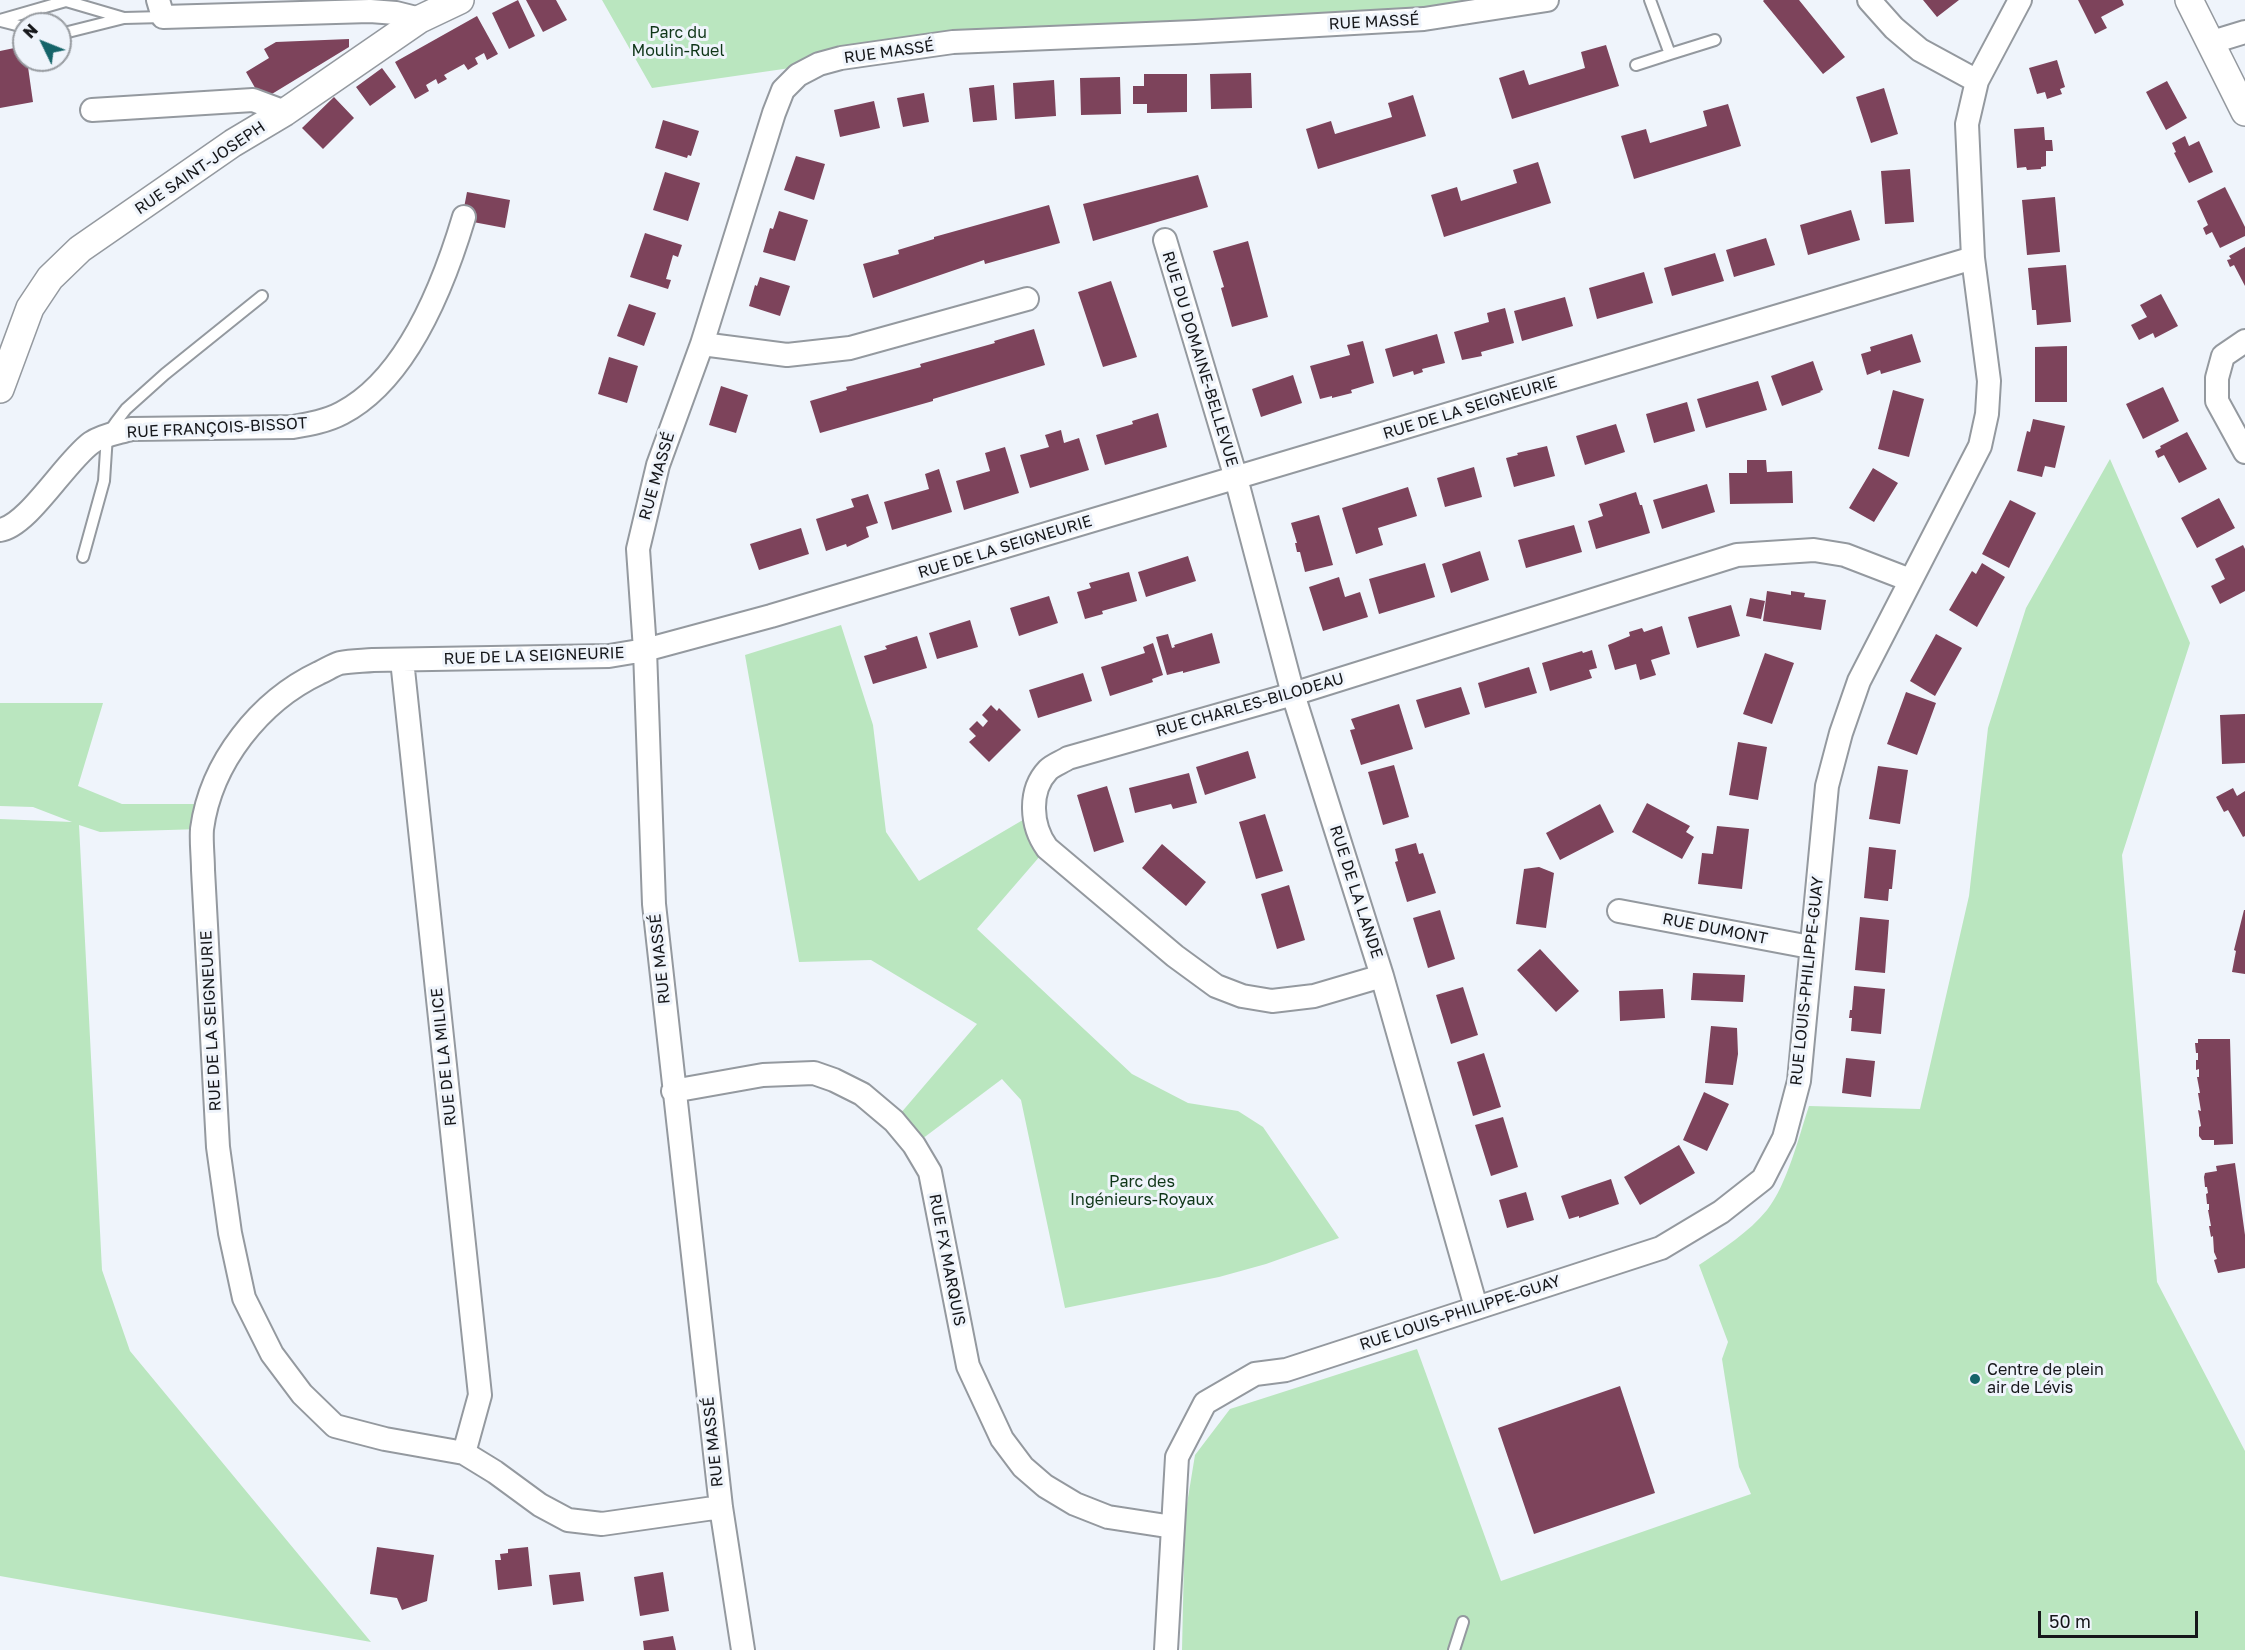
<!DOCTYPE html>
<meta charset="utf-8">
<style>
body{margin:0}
#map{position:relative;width:2245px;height:1650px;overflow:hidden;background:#eff4fb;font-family:"Golos Text",sans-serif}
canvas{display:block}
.north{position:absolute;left:12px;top:12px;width:60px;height:60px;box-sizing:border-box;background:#eff4fb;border:2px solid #989ca1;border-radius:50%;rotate:313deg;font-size:16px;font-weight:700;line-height:24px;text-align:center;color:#16171a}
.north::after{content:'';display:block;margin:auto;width:21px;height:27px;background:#156469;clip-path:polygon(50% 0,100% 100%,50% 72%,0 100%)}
.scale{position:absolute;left:2038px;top:1611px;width:160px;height:27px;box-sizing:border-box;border:3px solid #16171a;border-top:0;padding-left:8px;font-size:18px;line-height:21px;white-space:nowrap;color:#16171a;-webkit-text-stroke:4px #eff4fb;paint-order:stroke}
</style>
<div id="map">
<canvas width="2245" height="1650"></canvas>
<div class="north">N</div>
<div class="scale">50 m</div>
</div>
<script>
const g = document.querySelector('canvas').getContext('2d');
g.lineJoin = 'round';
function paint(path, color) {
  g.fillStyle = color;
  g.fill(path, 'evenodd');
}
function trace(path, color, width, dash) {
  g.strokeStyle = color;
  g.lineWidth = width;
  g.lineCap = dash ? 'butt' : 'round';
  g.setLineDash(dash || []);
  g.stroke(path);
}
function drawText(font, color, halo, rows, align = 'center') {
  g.font = font + ' "Golos Text",sans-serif';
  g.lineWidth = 6;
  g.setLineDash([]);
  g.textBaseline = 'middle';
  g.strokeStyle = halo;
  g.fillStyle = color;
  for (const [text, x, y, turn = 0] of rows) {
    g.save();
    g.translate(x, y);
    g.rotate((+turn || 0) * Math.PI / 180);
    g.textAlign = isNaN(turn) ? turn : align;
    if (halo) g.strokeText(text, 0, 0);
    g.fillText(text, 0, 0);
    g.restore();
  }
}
const green = new Path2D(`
 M602 0H1547L1195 32 818 64 652 88Z
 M2110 459 2190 643 2122 855 2157 1282 2245 1451V1650H1182L1185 1516 1195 1455 1230 1409 1417 1349 1501 1581 1751 1494 1739 1467 1722 1359 1728 1342 1699 1265C1723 1249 1749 1232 1767 1210 1787 1185 1799 1136 1809 1106L1920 1109 1969 896 1988 728 2026 608Z
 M841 625 873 725 886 832 919 881 1033 814 1047 848 977 929 1132 1074 1188 1103 1238 1111 1263 1127 1339 1238 1266 1264 1219 1277 1065 1308 1021 1100 1002 1079 914 1145 894 1121 977 1024 871 960 799 962 745 655Z
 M0 703H103L78 786 122 804H208L202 829 100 832 79 825 102 1270 130 1351 371 1642 0 1576V819L72 822 33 807 0 806Z`);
const building = new Path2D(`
 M518 0 535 36 509 49 492 13Z
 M526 0H556L567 20 543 32Z
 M1764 0H1799L1845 57 1823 74 1763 1Z
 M1923 0H1959L1937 17Z
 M2078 0H2122L2124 5 2101 17 2107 28 2095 34Z
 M477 16 498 54 487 60 484 53 475 58 478 64 468 70 464 64 444 75 447 79 438 84 436 79 426 85 429 91 415 99 395 62Z
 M349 39V47L262 100 246 72 269 58 264 49 276 42Z
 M1606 45 1619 86 1512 119 1499 78 1524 70 1529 85 1585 68 1581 52Z
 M24 46V60H27L33 102 0 108V51Z
 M2057 60 2065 87 2060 89 2062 94 2047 99 2045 92 2037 94 2029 68Z
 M382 68 396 87 370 106 356 87Z
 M1251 73 1252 108 1211 109 1210 74Z
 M1144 74H1187V112L1147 113V104H1133V86H1144Z
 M1120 77 1121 114 1081 115 1080 78Z
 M1054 80 1056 116 1015 119 1013 83Z
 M2167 81 2187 118 2166 130 2146 92Z
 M994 85 997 120 973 122 969 88Z
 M1884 88 1898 134 1871 143 1856 97Z
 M924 93 929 122 903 127 897 98Z
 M1413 95 1426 136 1318 169 1306 129 1331 121 1335 134 1392 117 1388 103Z
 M334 97 354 118 323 149 302 128Z
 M874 101 880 128 840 137 834 110Z
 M1728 104 1741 146 1634 179 1621 136 1646 129 1650 143 1707 126 1703 111Z
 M663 120 699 131 691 156 688 155 687 158 655 148Z
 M2044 127 2045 140H2052L2053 151H2046V166L2041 167V169L2027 170 2026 167 2017 168 2014 129Z
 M2185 136 2189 146 2199 141 2213 172 2189 183 2174 153 2176 152 2172 143Z
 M796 156 825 164 814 200 784 190Z
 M1538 162 1551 203 1444 237 1431 195 1457 187 1461 201 1517 183 1513 170Z
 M1910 169 1914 222 1885 224 1881 171Z
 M665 172 700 183 688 221 653 210Z
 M1198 175 1208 207 1093 241 1083 204Z
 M2225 187 2245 227V236L2220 248 2212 232 2206 235 2203 228 2208 225 2197 201Z
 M467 192 510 200 505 228 473 222 463 213Z
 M2055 197 2060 252 2027 255 2022 200Z
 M1049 205 1060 243 985 264 984 260 873 298 863 264 899 254 898 250 934 239V237Z
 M1851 210 1860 240 1808 255 1800 225Z
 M779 211 808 220 795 261 763 252 770 228 773 229Z
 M645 233 682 245 678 257 673 255 666 279 671 280 668 289 630 277Z
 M1766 238 1775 265 1734 277 1726 250Z
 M1248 241 1268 317 1232 327 1221 288 1224 287 1213 251Z
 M2245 247V286L2234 265 2230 267 2227 260 2231 259 2229 256Z
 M1715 253 1724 281 1672 296 1664 268Z
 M2066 265 2071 322 2037 325 2036 310H2032L2028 268Z
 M1644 272 1653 303 1597 319 1589 288Z
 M760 277 790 286 780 316 749 306 755 285 757 286Z
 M1111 281 1137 357 1103 367 1078 292Z
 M2161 294 2178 326 2155 338 2153 333 2139 340 2131 325 2147 317 2140 305Z
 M1565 297 1573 326 1522 341 1514 311Z
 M629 304 656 313 644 346 617 336Z
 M1505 308 1514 343 1481 352 1482 356 1462 360 1454 332 1489 322 1487 313Z
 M1034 329 1045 365 933 399V401L820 433 810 401 847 390 846 387 921 367 920 364 995 343 994 341Z
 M1437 334 1445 363 1422 369 1423 372 1414 375 1413 371 1393 377 1385 349Z
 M1912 334 1921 362 1881 374 1880 370 1867 375 1861 354 1871 351 1870 347Z
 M1363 341 1374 383 1351 390 1352 393 1332 398V396L1320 399 1310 366 1350 355 1347 345Z
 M2067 346V402H2035V347Z
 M609 357 638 366 627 403 598 394Z
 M1813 361 1823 390 1820 391 1821 392 1782 406 1771 376Z
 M1293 375 1302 403 1261 417 1252 389Z
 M1758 381 1767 410 1706 428 1697 399Z
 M721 386 748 395 736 433 709 425Z
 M2163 387 2179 421 2143 439 2126 404Z
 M1893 390 1924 399 1909 457 1878 449Z
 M1687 402 1695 431 1654 443 1646 414Z
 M1158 413 1167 447 1105 465 1096 435 1133 424 1132 421Z
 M2033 419 2065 426 2055 468 2045 466 2042 477 2017 471 2027 431 2030 432Z
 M1616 424 1625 452 1585 465 1576 436Z
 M1061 430 1064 443 1079 438 1089 470 1030 488 1020 455 1049 447 1045 435Z
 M2187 432 2207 469 2179 483 2164 455 2158 458 2155 451 2161 448 2160 446Z
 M1547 446 1555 476 1514 487 1506 458 1518 455 1517 453Z
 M1005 447 1019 493 964 510 956 481 990 471 985 453Z
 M1747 460H1766L1767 472 1792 471 1793 503 1730 504 1729 473H1747Z
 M1474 467 1482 497 1445 507 1437 478Z
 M1873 468 1898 483 1874 522 1849 508Z
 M939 469 952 512 892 530 884 502 929 489 925 474Z
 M1707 484 1715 512 1662 529 1653 500Z
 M1408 487 1417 516 1378 528 1383 545 1356 554 1342 508Z
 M1636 492 1640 505H1642L1650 533 1596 549 1588 521 1603 516 1599 504Z
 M868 494 878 523 866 527 869 537 847 547 846 544 826 551 816 519 854 507 851 499Z
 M2219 498 2235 528 2197 548 2181 518Z
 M2010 500 2036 513 2009 568 1982 554Z
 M1319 515 1333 565 1305 572 1300 552H1297L1295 543H1297L1291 523Z
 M1574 525 1582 552 1526 568 1518 540Z
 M801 528 809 554 759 570 750 544Z
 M2243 545 2245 549V591L2220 604 2211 586 2225 579 2215 559Z
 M1480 551 1489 580 1451 593 1442 564Z
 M1188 556 1196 581 1146 597 1138 572Z
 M1425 563 1435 597 1379 614 1369 579Z
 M1982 563 2005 577 1977 627 1949 610 1972 571 1976 574Z
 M1129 572 1137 601 1102 611 1103 614 1085 619 1077 592 1091 588 1089 583Z
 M1339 577 1345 597 1360 592 1368 617 1323 631 1309 587Z
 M1767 591 1791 595V591L1805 593 1804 597 1826 600 1821 630 1763 621Z
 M1049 596 1058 623 1019 636 1010 608Z
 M1750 598 1765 601 1761 619 1746 616Z
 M1731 605 1740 636 1697 648 1688 617Z
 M970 620 978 647 937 659 929 633Z
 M1662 626 1670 654 1651 660 1656 675 1640 680 1636 664 1615 670 1608 645 1630 636 1629 632 1642 628 1644 632Z
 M1212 633 1220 663 1183 673V671L1167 675 1156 637 1168 634 1172 648 1175 647 1174 645Z
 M1936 634 1962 648 1935 696 1910 681Z
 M917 636 927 668 873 684 864 656 887 649 885 646Z
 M1153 643 1163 675 1152 679 1153 682 1110 696 1101 667 1145 653 1143 647Z
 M1592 650 1597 668 1589 670 1592 678 1550 691 1542 663 1582 651 1583 653Z
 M1765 653 1794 663 1772 724 1743 714Z
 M1529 667 1537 693 1485 708 1478 683Z
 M1083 673 1092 701 1038 718 1029 690Z
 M1461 687 1470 714 1425 728 1416 700Z
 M1906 692 1936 703 1917 755 1887 744Z
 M1399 704 1413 749 1361 765 1350 730 1355 729 1351 719Z
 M991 705 997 711 999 708 1021 730 989 762 969 742 976 736 969 729 977 721 983 727 988 721 982 715Z
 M2245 714V763L2222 764 2220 715Z
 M1738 742 1767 747 1758 800 1729 795Z
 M1248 751 1256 778 1205 795 1196 767Z
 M1394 765 1409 817 1383 825 1368 772Z
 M1878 766 1908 770 1900 824 1869 819Z
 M1189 773 1197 803 1173 809 1171 804 1135 813 1129 788Z
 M1107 786 1124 842 1094 852 1077 795Z
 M2233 788 2237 796 2245 791V836L2243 837 2228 810 2224 812 2216 797Z
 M1647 803 1690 826 1686 832 1694 837 1682 859 1632 832Z
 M1600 804 1614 832 1560 860 1546 833Z
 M1265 814 1283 871 1256 879 1239 822Z
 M1717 826 1749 829 1742 889 1698 884 1702 853 1713 854Z
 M1416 843 1419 854 1423 853 1436 893 1407 902 1395 862 1398 861 1395 849Z
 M1162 844 1206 882 1186 906 1142 868Z
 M1869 847 1896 850 1892 889H1889L1888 901 1864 898Z
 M1539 867 1554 873 1546 928 1516 924 1524 869Z
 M1289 885 1305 940 1277 949 1261 894Z
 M1440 910 1455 959 1428 968 1413 918Z
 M2244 910H2245V974L2232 972 2236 951 2234 950Z
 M1860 917 1889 920 1885 973 1855 970Z
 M1540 949 1579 991 1556 1012 1517 970Z
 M1693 973 1745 975 1743 1002 1691 1000Z
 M1854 986 1885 989 1881 1034 1851 1031 1852 1018H1849L1850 1010H1852Z
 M1463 987 1478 1035 1451 1044 1436 995Z
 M1663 989 1665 1018 1620 1021 1619 991Z
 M1711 1026 1737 1028 1738 1054 1733 1085 1705 1083Z
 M2198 1039H2230L2233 1144 2214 1145V1140H2202L2199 1136V1127L2201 1126 2198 1110 2201 1111 2198 1093H2200L2197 1077H2199V1069L2196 1070V1060H2198V1053H2196L2195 1043H2198Z
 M1484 1053 1501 1107 1473 1116 1457 1062Z
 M1846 1058 1875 1061 1871 1097 1842 1093Z
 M1704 1092 1729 1104 1707 1151 1683 1140Z
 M1503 1117 1518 1167 1491 1176 1475 1125Z
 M1679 1145 1695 1173 1640 1205 1624 1177Z
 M2235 1163 2245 1235V1268L2218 1273 2214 1260 2217 1259 2214 1252 2213 1236 2211 1237 2209 1226H2211L2208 1210H2209V1204H2207L2206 1194 2208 1193 2207 1187H2205L2204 1177 2205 1173 2217 1171 2216 1166Z
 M1611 1179 1619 1204 1579 1218V1216L1569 1219 1561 1196Z
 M1526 1192 1534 1220 1507 1228 1499 1200Z
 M1620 1386 1655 1493 1534 1534 1498 1428Z
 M377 1547 434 1555 427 1601 402 1610 397 1598 370 1594Z
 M528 1547 532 1586 498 1590 495 1560H501L500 1554 508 1553V1549Z
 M580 1572 584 1601 553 1605 549 1575Z
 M663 1572 669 1611 640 1616 634 1577Z
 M673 1636 676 1650H644L643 1641Z`);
const service = new Path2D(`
 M0 20 66 1 124 18
 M1 21 24 27
 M60 34 124 18 163 17
 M1670 54 1715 40
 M1636 65 1670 54 1650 0
 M83 557 104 481 107 435 116 422 126 409 165 374 262 296
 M1454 1650 1463 1622`);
const minor = new Path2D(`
 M158 0 163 17 370 11 396 13 420 19
 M1869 0 1894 28 1920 50 1977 81
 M2209 43 2245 32
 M92 110 253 100 285 112
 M1165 240 1236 478 1293 694 1382 976 1476 1307
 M2245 341 2223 356 2217 378V401L2245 452
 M702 344 787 355 850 348 1027 299
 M0 530C28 526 65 462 91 443 103 435 118 433 131 429L293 427C310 424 327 421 342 413 407 379 444 284 464 217
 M402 660 480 1395 464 1453
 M1619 911 1810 947
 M1382 976 1314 996 1272 1001 1242 996 1216 986 1175 956 1047 848C1031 826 1028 791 1048 770 1053 765 1062 762 1068 758L1293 694 1737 555 1814 550 1845 555 1910 580
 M673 1091 763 1075 814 1073 834 1080 862 1094 894 1121 914 1145 930 1172 968 1366 1002 1439 1023 1467 1045 1486 1075 1504 1108 1517 1173 1527
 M721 1507 602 1524 568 1520 540 1505 495 1472 464 1453 385 1439 335 1426 302 1394 272 1354 244 1298 230 1233 218 1147 203 870C203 857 201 842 202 829 211 762 260 701 319 673 326 670 333 665 340 663 351 661 362 661 373 660L609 656 645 650 771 616 1973 258
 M743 1650 721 1507 654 904 645 650 638 549 658 465 702 344 774 113 783 90 798 75 819 64 841 58 953 42 1195 32 1424 19 1547 0
 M1166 1650 1177 1457 1205 1403 1255 1374 1286 1370 1661 1248 1721 1212 1763 1179 1784 1138 1799 1081 1827 786 1841 733 1859 681 1980 446 1987 414 1989 381 1973 258 1967 124 1977 81 2020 0`);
const tertiary = new Path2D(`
 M2189 0 2245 112
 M0 389 30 308 50 278 80 249 233 143 285 112 420 19 460 0`);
const markers = [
 [1975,1379,6,"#156469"]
];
const streetNames = [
 ["RUE MASSÉ",1374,22,-3],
 ["RUE MASSÉ",889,52,-8],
 ["RUE SAINT-JOSEPH",200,168,-34],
 ["RUE DU DOMAINE-BELLEVUE",1200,359,73],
 ["RUE DE LA SEIGNEURIE",1470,408,-17],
 ["RUE FRANÇOIS-BISSOT",217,428,-3],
 ["RUE MASSÉ",657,476,-74],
 ["RUE DE LA SEIGNEURIE",1005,547,-17],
 ["RUE DE LA SEIGNEURIE",534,656,-2],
 ["RUE CHARLES-BILODEAU",1250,705,-16],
 ["RUE DE LA LANDE",1356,892,72],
 ["RUE DUMONT",1715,929,11],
 ["RUE MASSÉ",660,959,-96],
 ["RUE LOUIS-PHILIPPE-GUAY",1807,981,-84],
 ["RUE DE LA SEIGNEURIE",211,1021,-93],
 ["RUE DE LA MILICE",444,1057,-96],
 ["RUE FX MARQUIS",947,1260,79],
 ["RUE LOUIS-PHILIPPE-GUAY",1460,1313,-18],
 ["RUE MASSÉ",713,1442,-96]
];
const parkNames = [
 ["Parc du",678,33],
 ["Moulin-Ruel",678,51],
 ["Parc des",1142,1182],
 ["Ingénieurs-Royaux",1142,1200]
];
const poiNames = [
 ["Centre de plein",1987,1370],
 ["air de Lévis",1987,1388]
];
paint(green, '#bae6bf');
paint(building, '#7d435b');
trace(service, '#94999f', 14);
trace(minor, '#94999f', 26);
trace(tertiary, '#94999f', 30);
trace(service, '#fff', 10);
trace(minor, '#fff', 22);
trace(tertiary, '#fff', 27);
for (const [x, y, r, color] of markers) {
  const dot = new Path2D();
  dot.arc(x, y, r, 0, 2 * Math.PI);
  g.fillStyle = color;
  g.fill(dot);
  trace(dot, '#eff4fb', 2);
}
drawText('16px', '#16171a', '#eff4fb', streetNames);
drawText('16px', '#0e3517', '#eff4fb', parkNames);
drawText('16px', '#16171a', '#eff4fb', poiNames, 'left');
</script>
